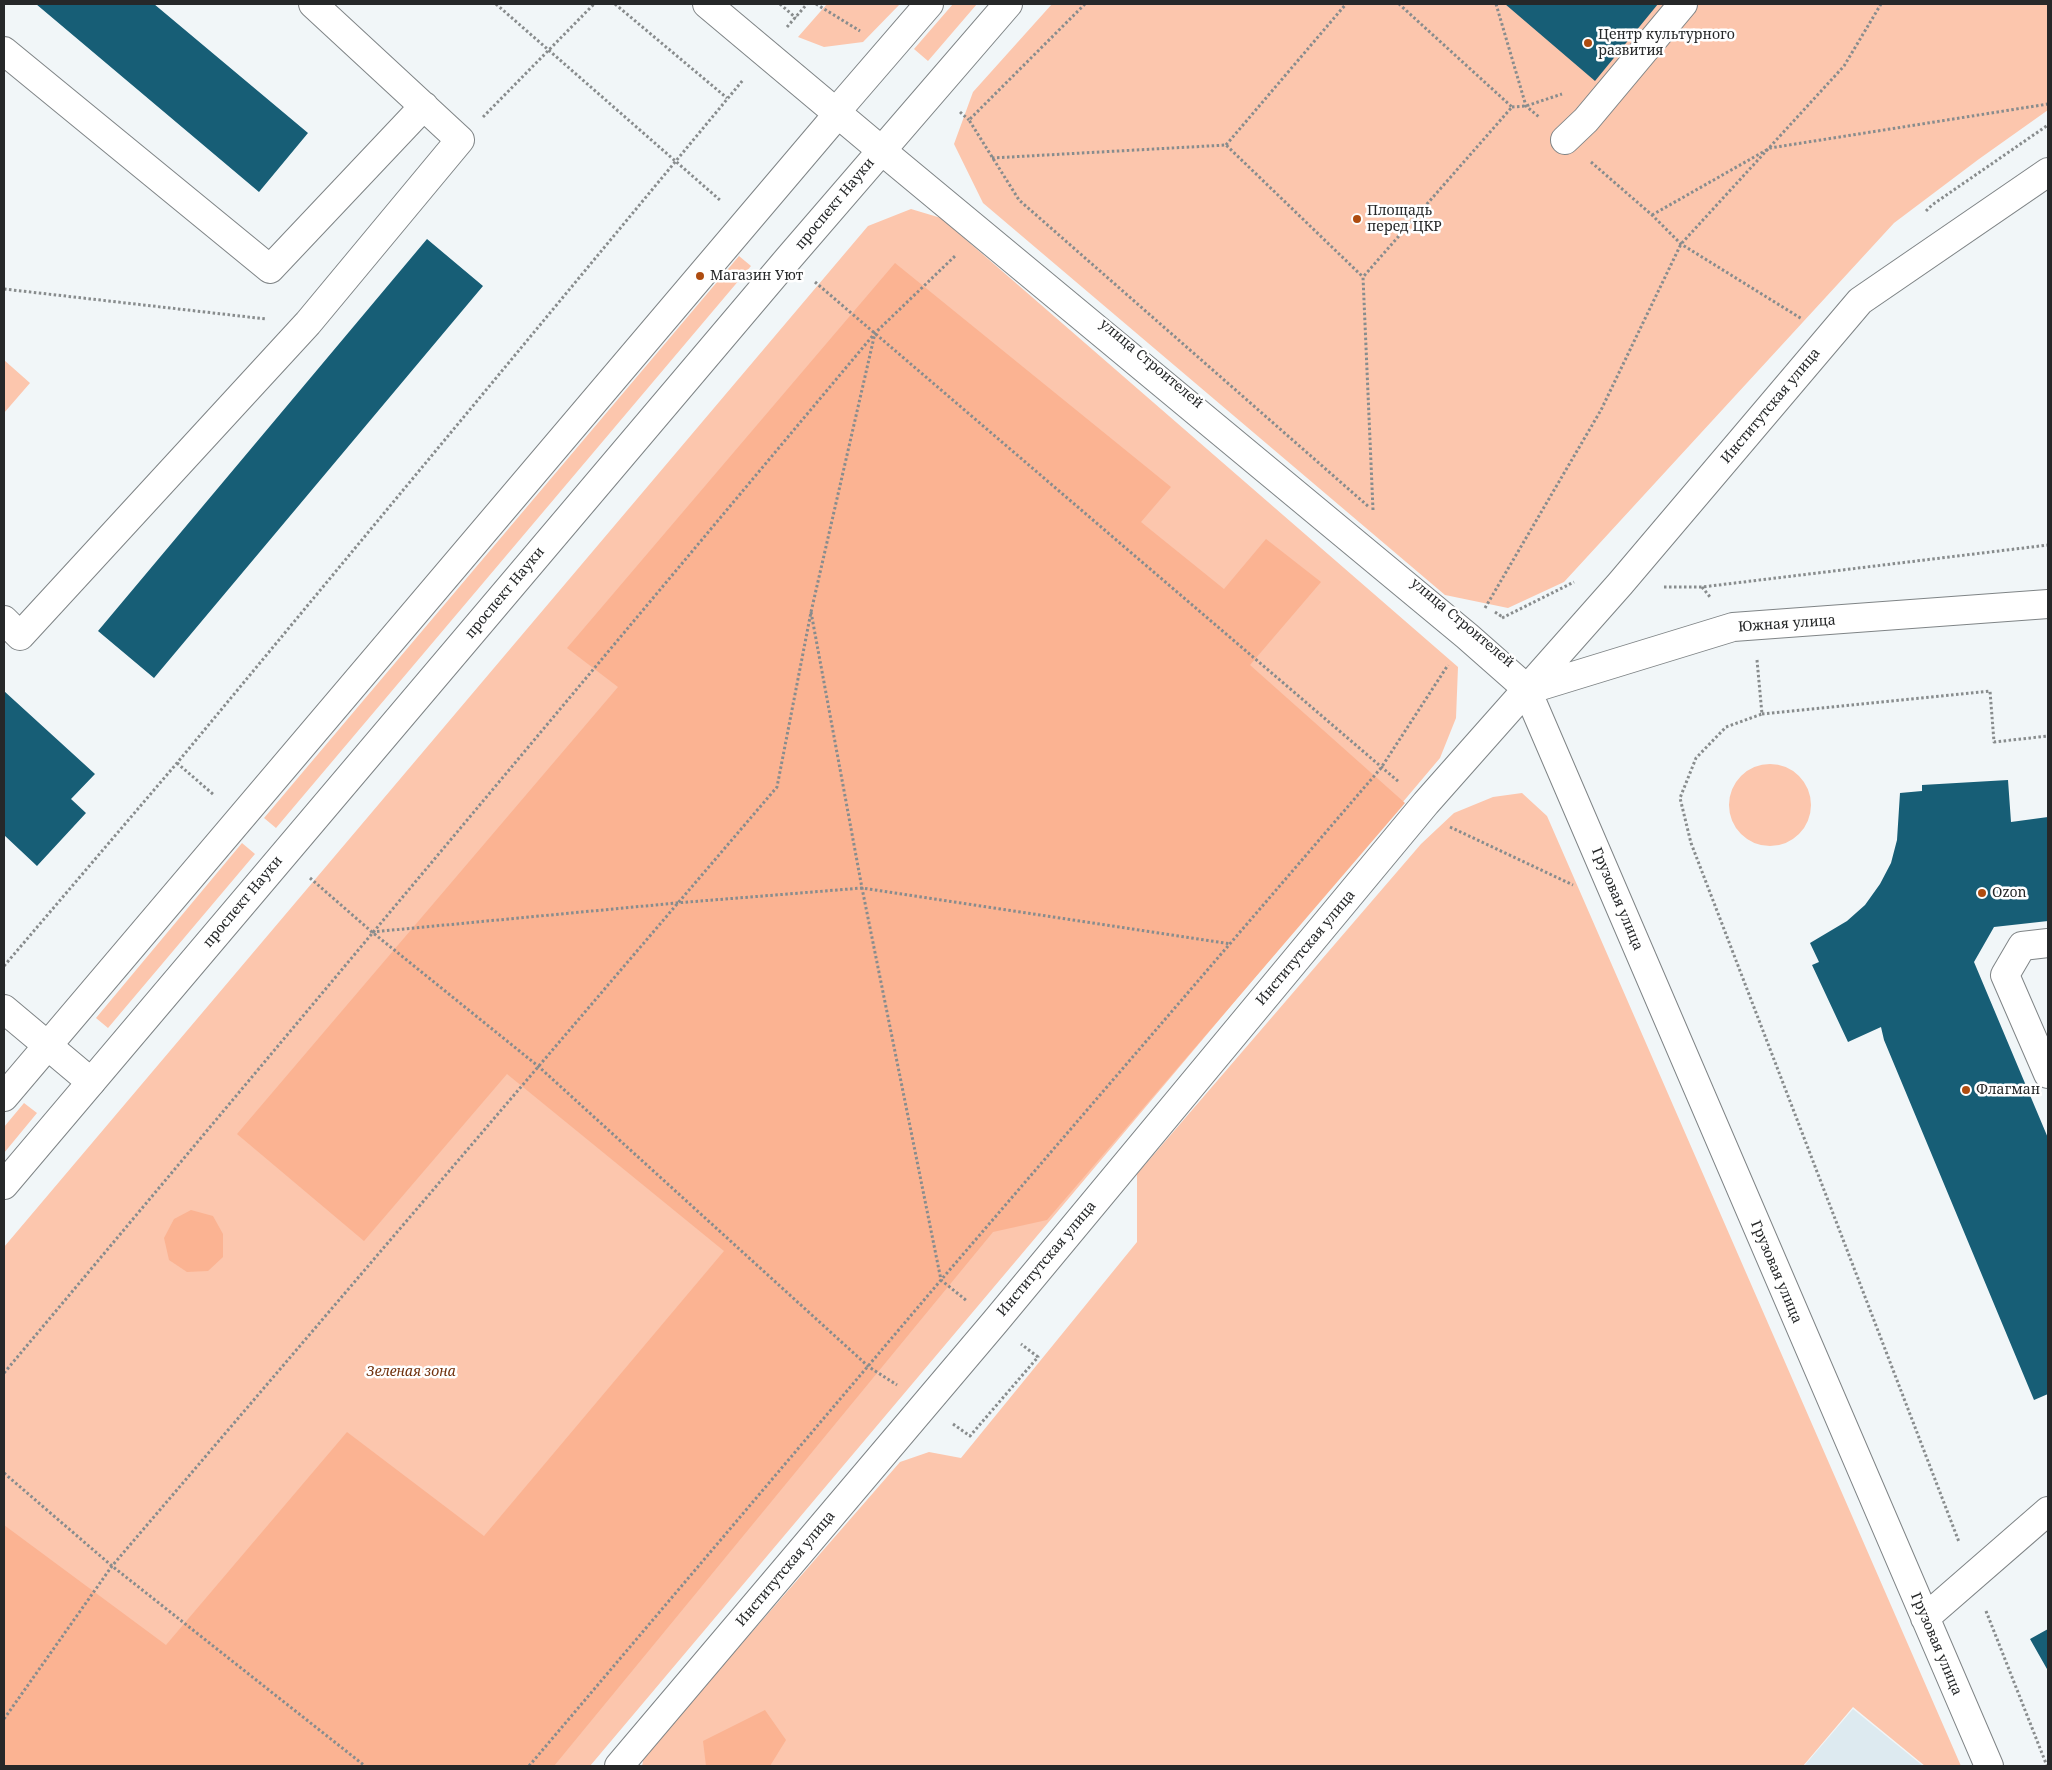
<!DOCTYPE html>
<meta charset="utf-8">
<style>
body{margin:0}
#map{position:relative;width:2052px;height:1770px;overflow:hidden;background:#f1f6f8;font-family:"Noto Serif",serif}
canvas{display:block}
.frame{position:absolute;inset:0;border:5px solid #262829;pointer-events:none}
</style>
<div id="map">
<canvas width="2052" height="1770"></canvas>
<div class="frame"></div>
</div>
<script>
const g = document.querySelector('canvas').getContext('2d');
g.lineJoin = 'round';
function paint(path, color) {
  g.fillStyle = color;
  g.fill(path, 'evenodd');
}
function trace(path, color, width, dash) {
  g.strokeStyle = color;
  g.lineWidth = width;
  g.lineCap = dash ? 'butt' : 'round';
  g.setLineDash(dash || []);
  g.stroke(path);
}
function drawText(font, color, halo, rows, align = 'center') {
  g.font = font + ' "Noto Serif",serif';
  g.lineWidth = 5;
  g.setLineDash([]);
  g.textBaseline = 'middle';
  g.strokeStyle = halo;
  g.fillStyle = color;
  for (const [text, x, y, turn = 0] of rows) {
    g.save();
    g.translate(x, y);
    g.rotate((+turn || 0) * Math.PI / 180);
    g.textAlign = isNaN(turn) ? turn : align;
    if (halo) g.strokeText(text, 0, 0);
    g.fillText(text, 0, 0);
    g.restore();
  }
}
const built = new Path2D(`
 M1853 1709 1923 1766H1804Z`);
const green = new Path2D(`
 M827 4H900L863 42 824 47 798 37Z
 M953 4H977L928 61 914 49Z
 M1052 4H2048V110L1979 159 1894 223 1564 582 1508 608 1445 595 983 203 954 144 973 92Z
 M911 209 941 218 1458 667 1456 718 1440 758 590 1766H4V1247L868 226Z
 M739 256 751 266 276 828 264 818Z
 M4 360 30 383 4 413Z
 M1729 805a41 41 0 1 1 82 0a41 41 0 1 1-82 0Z
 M1522 793 1547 816 1961 1766H1925L1853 1707 1803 1766H642L644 1756 900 1462 929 1452 961 1458 1137 1242V1174L1421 844 1454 813 1493 797Z
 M242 843 255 854 108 1028 96 1018Z
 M24 1103 37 1113 4 1153V1127Z`);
const forest = new Path2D(`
 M895 263 1171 487 1141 522 1224 589 1266 539 1321 582 1250 665 1405 803 1047 1220 993 1232 554 1766H4V1525L166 1645 347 1432 484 1536 724 1251 507 1074 364 1241 237 1134 618 687 567 648Z
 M191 1210 213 1216 223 1234V1257L208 1271 187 1272 169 1260 164 1238 174 1219Z
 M765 1710 786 1740 770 1766H706L703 1741Z`);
const building = new Path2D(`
 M36 4H154L308 133 259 192Z
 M1505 4H1658L1595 81Z
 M427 239 483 286 154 678 98 631Z
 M4 691 95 774 71 799 86 813 37 866 4 835Z
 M2008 780 2011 822 2048 817V921L1994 927 1974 962 2048 1138V1394L2034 1400 1884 1040 1881 1027 1848 1042 1812 965 1819 962 1810 943 1847 921 1865 905 1880 884 1891 863 1897 840 1900 793 1922 791V785Z
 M2048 1629V1668L2047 1669 2030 1639Z`);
const path = new Path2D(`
 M496 4 721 201
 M615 4 727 98
 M780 4 796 18
 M816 4 860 31
 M1085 4 969 120 1019 200 1369 507
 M1496 4 1526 106 1539 117
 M787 27 807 4
 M1512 107 1526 106 1562 94
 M960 112 969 120
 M483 117 594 4
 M1226 145 1346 4
 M992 158 1226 145 1362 276
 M1591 162 1652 215 1681 244 1802 319
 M1926 211 1932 205 2048 125
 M1652 215 1770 148 2048 104
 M815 282 1399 782
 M4 289 266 319
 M1373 510 1363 277 1512 107 1399 4
 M1664 587H1702L2048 545
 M1702 587 1710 597
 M1485 608 1601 410 1681 244 1844 66 1881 4
 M811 612 862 888 941 1280 967 1301
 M1495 612 1504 618
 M1502 618 1574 582
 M1757 660 1762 714 1726 727 1696 758 1680 798 1691 843 1959 1542
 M1762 714 1990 691 1994 742 2048 736
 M177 763 214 795
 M1450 827 1573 885
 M310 878 372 932 538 1066 869 1367 897 1385
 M372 932 676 903 862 888 1231 944
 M4 966 177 763 743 80
 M4 1373 875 333 955 256
 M953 1424 970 1436 1038 1357 1021 1344
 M4 1473 112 1566 365 1766
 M1986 1611 2047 1766
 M4 1719 112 1566 777 787 811 612 875 333
 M529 1766 941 1280 1381 768 1448 665`);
const minor = new Path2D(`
 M4 51 270 269 424 106
 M1565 140 1586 120 1683 4
 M881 150 1467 636 1526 688 1989 1766
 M4 620 20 636 308 323 460 140 313 4
 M1526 688H1534L1733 627 2048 604
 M2048 943 2022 946 2005 975 2048 1074
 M4 1009 91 1082
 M1925 1618 2048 1511
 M619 1766 995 1322 1426 803 1620 584 1860 301 2048 172`);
const major = new Path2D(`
 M707 4 881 150
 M4 1097 837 115 841 106 929 4
 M4 1185 788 259 1008 4`);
const markers = [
 [1588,43,5,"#ae4c10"],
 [1357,219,5,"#ae4c10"],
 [700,276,5,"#ae4c10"],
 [1982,893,5,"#ae4c10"],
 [1966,1090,5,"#ae4c10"]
];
const poiNames = [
 ["Центр культурного",1598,35],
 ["развития",1598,51],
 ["Площадь",1367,211],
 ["перед ЦКР",1367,227],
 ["Магазин Уют",710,276],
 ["Ozon",1992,893],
 ["Флагман",1976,1090]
];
const streetNames = [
 ["проспект Науки",835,204,-50],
 ["улица Строителей",1151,364,40],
 ["Институтская улица",1771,406,-50],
 ["проспект Науки",505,593,-50],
 ["улица Строителей",1462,623,40],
 ["Южная улица",1787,624,-4],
 ["Грузовая улица",1617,899,67],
 ["проспект Науки",243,902,-50],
 ["Институтская улица",1306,948,-50],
 ["Институтская улица",1047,1259,-50],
 ["Грузовая улица",1776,1272,67],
 ["Институтская улица",786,1569,-50],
 ["Грузовая улица",1936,1644,67]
];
const parkNames = [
 ["Зеленая зона",411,1372]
];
paint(built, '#ddeaf0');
paint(green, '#fcc6ad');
paint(forest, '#fbb392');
paint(building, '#175e76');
trace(minor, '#7f8486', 30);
trace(major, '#7f8486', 30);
trace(path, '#888c8d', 3, [2.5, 2.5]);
trace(minor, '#fff', 28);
trace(major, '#fff', 28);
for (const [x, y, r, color] of markers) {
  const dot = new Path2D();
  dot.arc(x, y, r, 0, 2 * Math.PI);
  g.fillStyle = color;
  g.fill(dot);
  trace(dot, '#fff', 2);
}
drawText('14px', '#262829', '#fff', poiNames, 'left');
drawText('14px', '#262829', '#fff', streetNames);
drawText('italic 14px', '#71320e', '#fff', parkNames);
</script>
